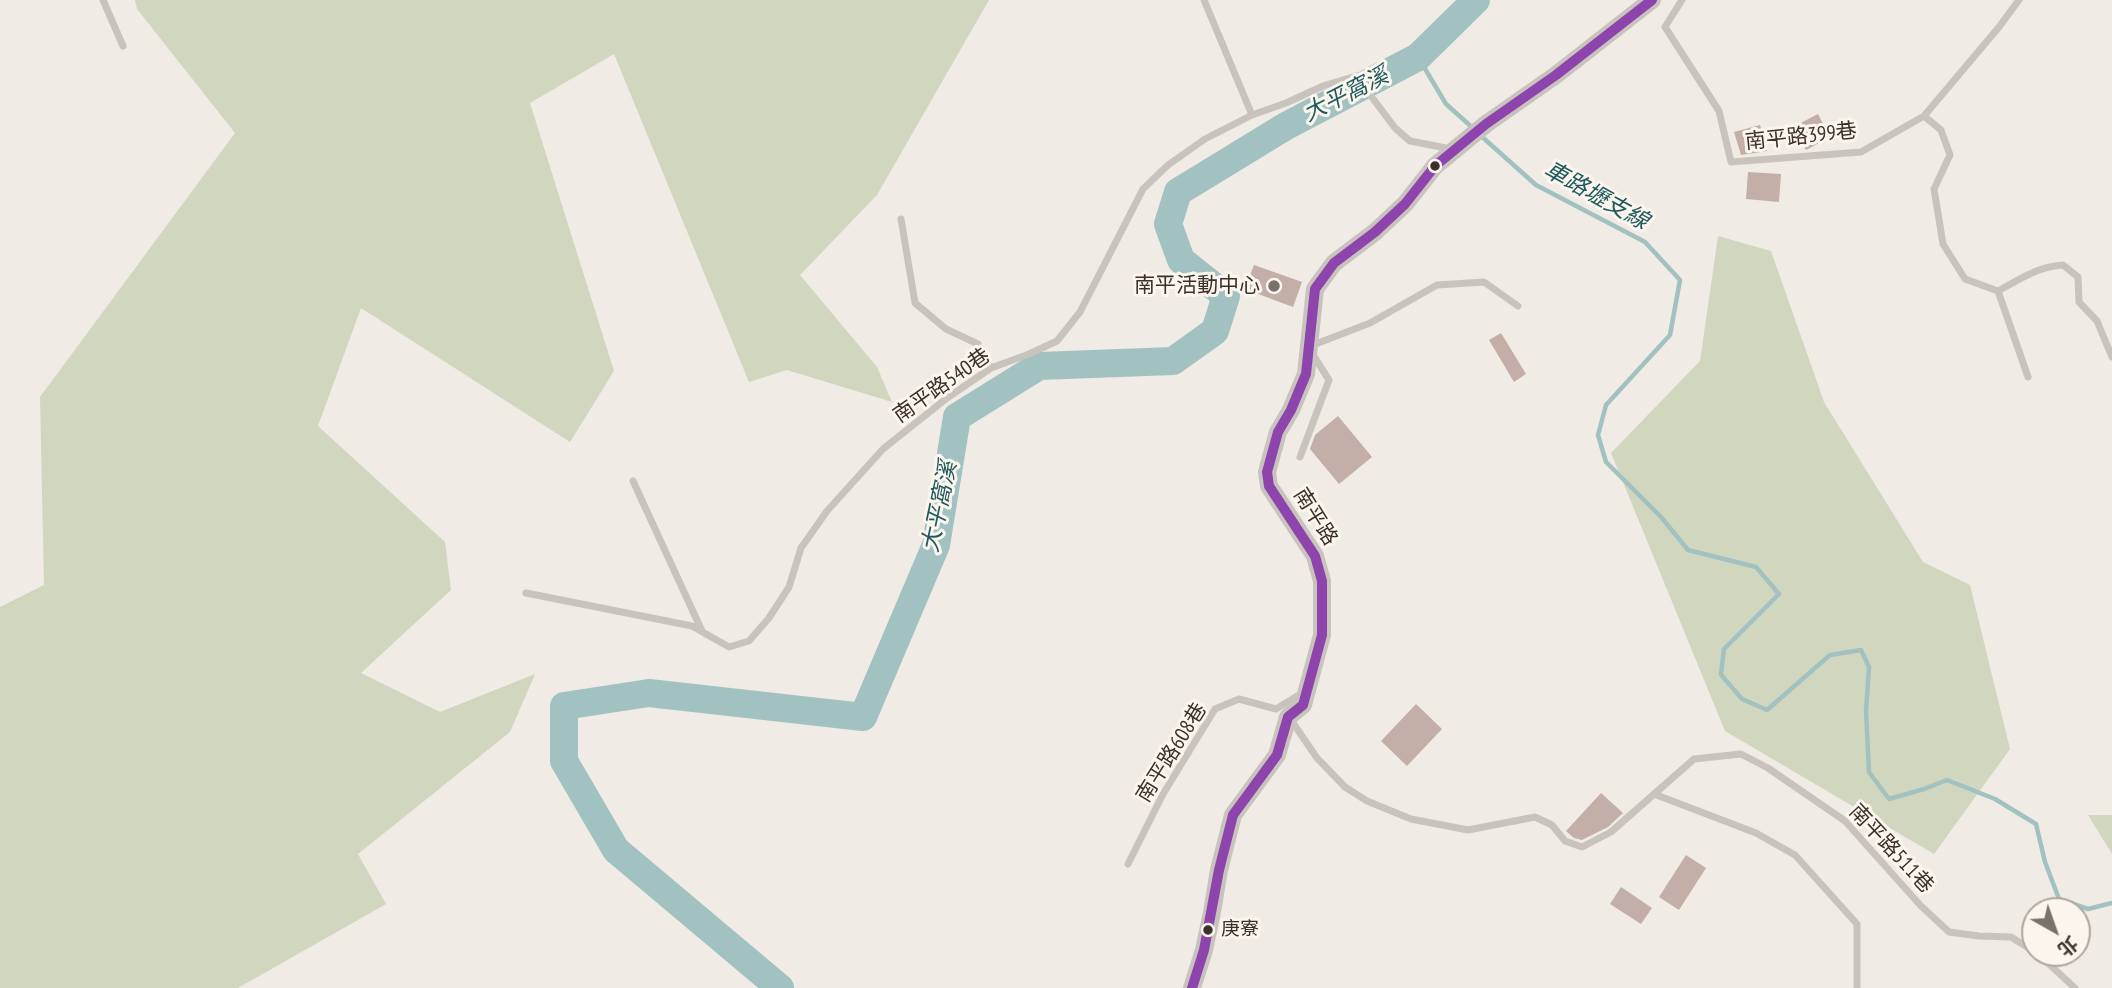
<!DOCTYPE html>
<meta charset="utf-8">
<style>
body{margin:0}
#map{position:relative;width:2112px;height:988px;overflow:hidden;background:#f0ebe5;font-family:"PT Sans Narrow","Noto Sans TC",sans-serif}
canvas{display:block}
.north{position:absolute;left:2021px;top:897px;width:70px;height:70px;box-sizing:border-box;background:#fbf5ee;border:2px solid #aea6a0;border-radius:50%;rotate:140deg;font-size:19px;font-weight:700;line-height:28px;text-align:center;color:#3b302b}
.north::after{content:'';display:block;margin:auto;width:24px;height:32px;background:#7a716c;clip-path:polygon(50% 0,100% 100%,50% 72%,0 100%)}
</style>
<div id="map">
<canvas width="2112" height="988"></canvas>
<div class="north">北</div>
</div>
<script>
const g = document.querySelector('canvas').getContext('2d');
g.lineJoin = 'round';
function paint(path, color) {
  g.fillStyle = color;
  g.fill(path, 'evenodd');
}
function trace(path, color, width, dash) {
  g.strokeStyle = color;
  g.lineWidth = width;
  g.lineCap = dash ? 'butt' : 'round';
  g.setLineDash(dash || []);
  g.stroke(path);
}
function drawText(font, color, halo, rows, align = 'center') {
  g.font = font + ' "PT Sans Narrow","Noto Sans TC",sans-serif';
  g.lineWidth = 6;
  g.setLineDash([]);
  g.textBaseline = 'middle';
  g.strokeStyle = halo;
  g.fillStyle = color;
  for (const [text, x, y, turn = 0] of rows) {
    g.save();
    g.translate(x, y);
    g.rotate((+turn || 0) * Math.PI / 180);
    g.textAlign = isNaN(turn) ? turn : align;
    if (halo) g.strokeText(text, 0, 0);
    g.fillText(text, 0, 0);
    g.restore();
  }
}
const green = new Path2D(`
 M135 0H989L877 195 800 275 877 367 892 402 787 370 749 382 614 54 530 103 614 371 570 442 361 308 318 426 445 542 451 590 361 673 440 712 535 674 510 732 358 854 386 904 238 988H0V607L44 585 40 397 235 133 137 9Z
 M1718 236 1771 251 1824 402 1923 562 1970 585 2010 749 1934 854 1725 731 1611 453 1700 361Z
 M2088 815H2112V854Z`);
const stream = new Path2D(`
 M1418 57 1446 104 1474 129
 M1480 135 1536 185 1645 242 1680 280 1670 335 1606 405 1598 435 1606 462 1661 517 1688 550 1756 567 1779 594 1724 649 1721 674 1723 677 1742 699 1767 710 1830 655 1861 650 1869 667 1866 711 1869 772 1889 799 1924 789 1947 780 1995 799 2036 824 2045 862 2059 899 2088 909 2112 903`);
const river = new Path2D(`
 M780 988 616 850 564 761V706L649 693 863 717 936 545 957 417 1039 366 1173 361 1215 331 1226 296 1181 260 1168 224 1178 192 1286 126 1418 57 1476 0`);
const building = new Path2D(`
 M1818 114 1830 137 1806 150 1793 127Z
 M1760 125 1767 151 1741 155 1734 132Z
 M1748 172 1781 174 1779 202 1746 199Z
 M1254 265 1302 282 1293 307 1245 289Z
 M1501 333 1526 374 1514 382 1489 340Z
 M1338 416 1372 457 1339 484 1310 449 1315 435Z
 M1416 704 1442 729 1407 766 1381 741Z
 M1601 793 1623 813 1608 827 1582 840 1574 838 1566 831Z
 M1686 855 1706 868 1679 910 1659 897Z
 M1621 887 1652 908 1641 924 1610 904Z`);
const service = new Path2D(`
 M103 0 123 46
 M1204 0 1252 115
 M1682 0 1665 27 1719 111 1731 162 1861 152 1924 116 1999 27 2019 0
 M1924 116 1941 130 1950 155 1934 189 1943 244 1965 279 1998 291 2028 377
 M901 219 915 303 946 329 978 344 991 368
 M1998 291C2018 280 2039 266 2063 265L2078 277 2079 302 2097 321 2112 357
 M1300 457 1329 380 1308 347 1370 323 1437 285 1484 282 1518 306
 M633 481 702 631
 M526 593 692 626 729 647 749 641 769 618 789 587 801 548 827 511 883 449 947 398 991 368 1029 354 1057 341 1080 312 1143 189 1168 165 1205 139 1252 115 1286 103 1323 86 1356 76 1395 128 1410 141 1451 149
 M1291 720 1317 758 1345 787 1367 801 1411 819 1468 830 1535 817 1552 825 1565 841 1582 847 1611 832 1694 759 1741 754 1768 768 1845 821 1921 906 1949 932 1979 936 2011 937 2035 952
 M1654 794 1756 833 1795 855 1857 924V988
 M1128 864 1163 794 1215 709 1239 699 1276 709 1304 692
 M2037 953 2075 988`);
const tertiary = new Path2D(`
 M1192 988 1204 950 1212 912 1219 870 1233 815 1277 755 1288 717 1303 705 1322 635V581L1315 556 1269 486 1267 472 1278 432 1291 410 1306 374 1315 289 1334 263 1375 232 1405 204 1435 166 1486 124 1556 75 1652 0`);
const bus1 = new Path2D(`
 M1192 988 1204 950 1219 870 1233 815 1277 755 1288 717 1303 705 1322 635V581L1315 556 1269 486 1267 472 1278 432 1291 410 1306 374 1315 289 1334 263 1375 232 1405 204 1435 166 1486 124 1556 75 1652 0`);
const markers = [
 [1435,166,6,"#3b302b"],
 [1274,286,7,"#7a716c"],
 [1208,930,6,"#3b302b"]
];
const busNames = [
 ["庚寮",1221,930]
];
const streetNames = [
 ["南平路399巷",1801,137,-6],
 ["南平路540巷",942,386,-35],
 ["南平路",1315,517,58],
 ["南平路608巷",1172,753,-58],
 ["南平路511巷",1891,849,47]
];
const poiNames = [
 ["南平活動中心",1260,286]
];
const waterNames = [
 ["大平窩溪",1346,95,-27],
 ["車路壢支線",1596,196,29],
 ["大平窩溪",940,507,-78]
];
paint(green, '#d1d6bf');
trace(stream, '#a1c2c1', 4.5);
trace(river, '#a1c2c1', 28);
paint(building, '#c3afa7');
trace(service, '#c9c3be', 7);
trace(tertiary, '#c9c3be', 18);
trace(bus1, '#8e44ad', 10);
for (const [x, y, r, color] of markers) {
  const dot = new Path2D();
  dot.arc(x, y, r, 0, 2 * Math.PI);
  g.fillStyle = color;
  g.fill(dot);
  trace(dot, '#fbf5ee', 2.5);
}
drawText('19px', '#3b302b', '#fbf5ee', busNames, 'left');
drawText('21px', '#3b302b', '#fbf5ee', streetNames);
drawText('21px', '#3b302b', '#fbf5ee', poiNames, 'right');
drawText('italic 23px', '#1f5a5e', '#fbf5ee', waterNames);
</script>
